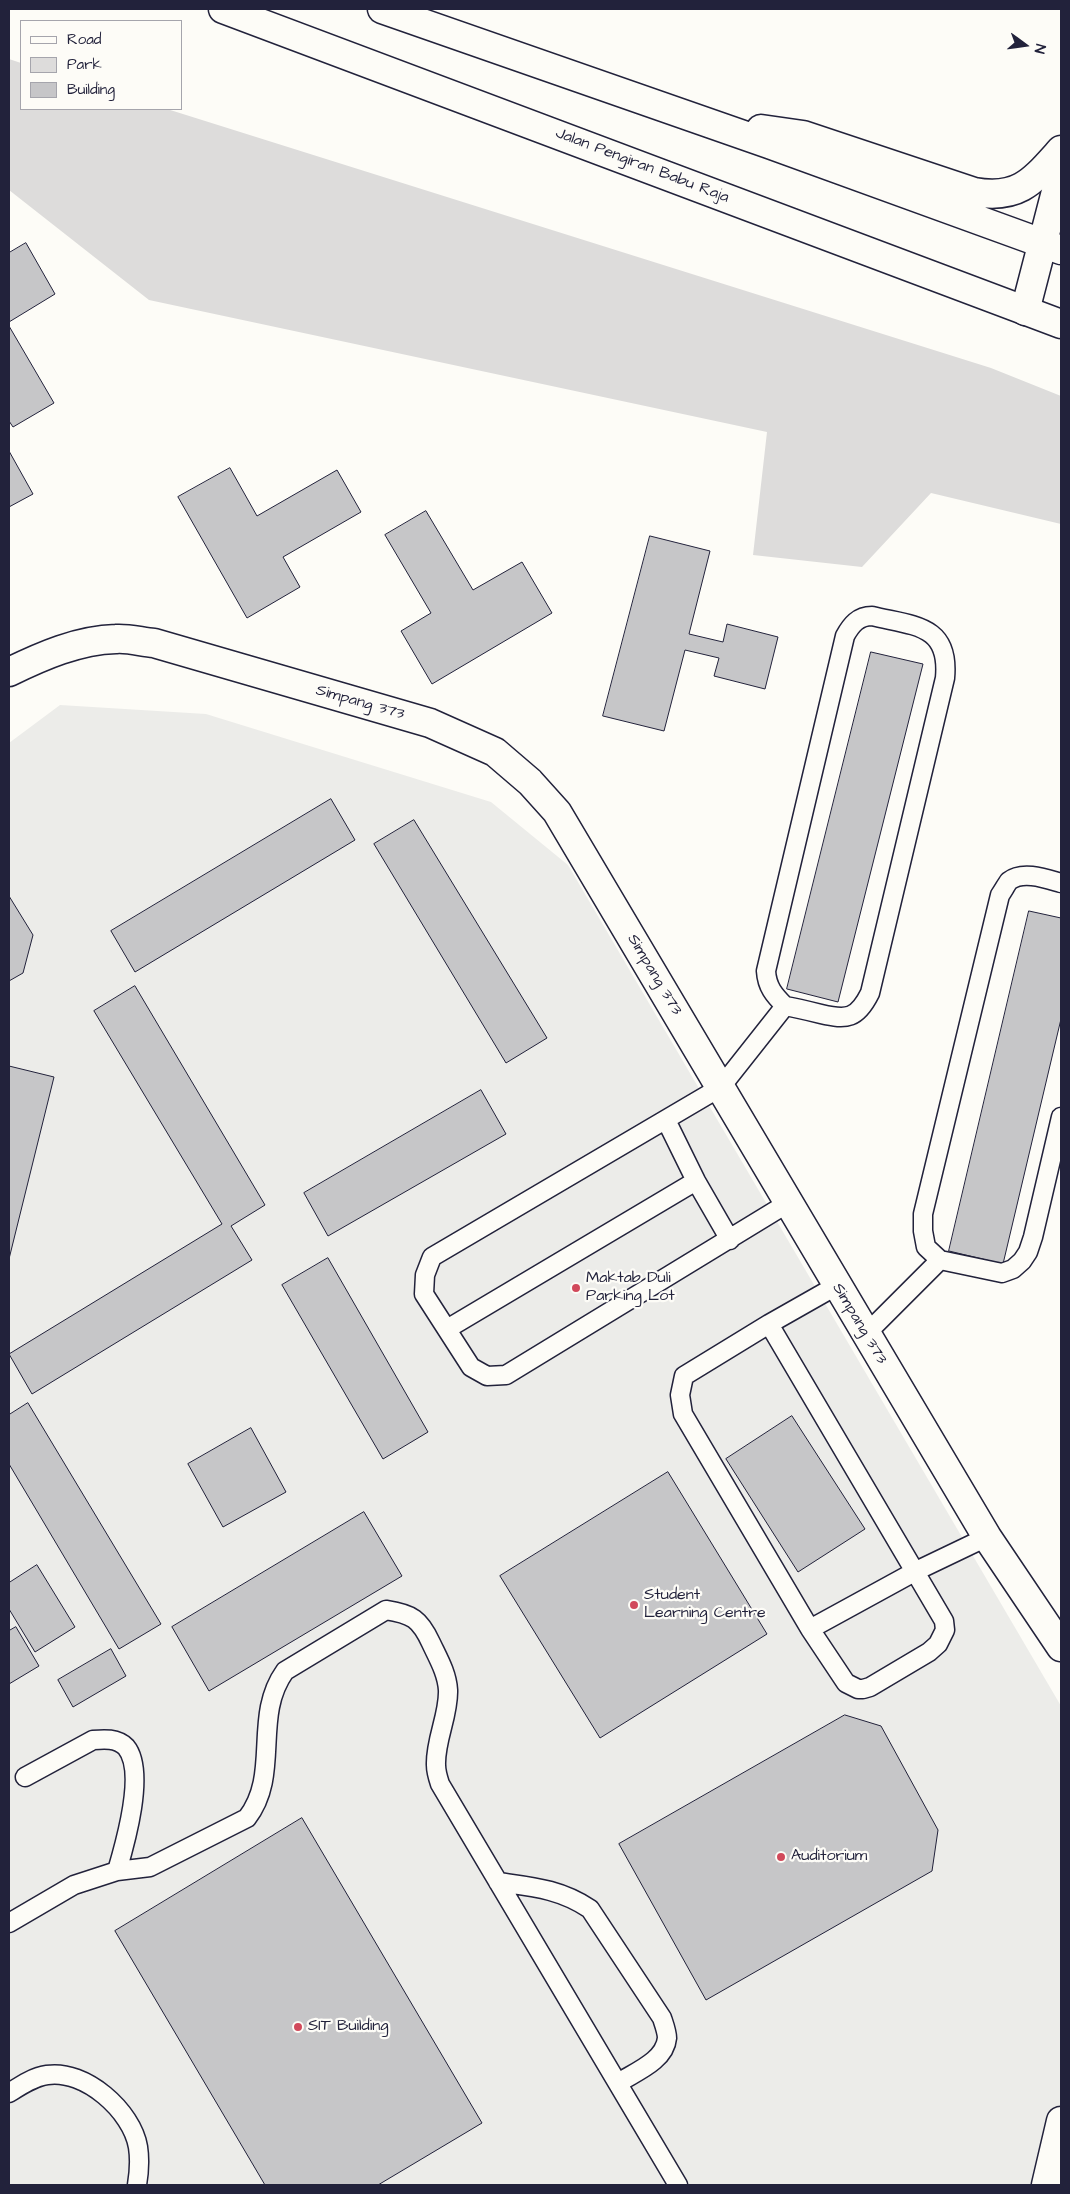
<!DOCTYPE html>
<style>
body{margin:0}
#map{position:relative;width:1070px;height:2194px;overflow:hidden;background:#fdfcf7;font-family:"Architects Daughter",sans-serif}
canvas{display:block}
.frame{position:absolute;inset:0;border:10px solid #22223b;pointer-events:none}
.legend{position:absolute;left:20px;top:20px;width:162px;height:90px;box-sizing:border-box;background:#fdfcf7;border:1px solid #a5a5ac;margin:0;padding:6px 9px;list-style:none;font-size:15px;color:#22223b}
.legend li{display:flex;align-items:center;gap:10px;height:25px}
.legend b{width:25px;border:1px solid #a5a5ac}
.north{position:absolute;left:1000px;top:20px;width:50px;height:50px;-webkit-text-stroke:4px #fdfcf7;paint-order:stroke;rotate:104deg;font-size:14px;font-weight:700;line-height:20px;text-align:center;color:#22223b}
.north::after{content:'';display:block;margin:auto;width:18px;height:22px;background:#22223b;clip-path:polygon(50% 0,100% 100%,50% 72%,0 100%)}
</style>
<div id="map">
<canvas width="1070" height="2194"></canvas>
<div class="frame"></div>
<ul class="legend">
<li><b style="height:6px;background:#fdfcf7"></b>Road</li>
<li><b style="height:14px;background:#dddcdb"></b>Park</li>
<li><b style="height:14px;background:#c6c6c8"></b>Building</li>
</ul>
<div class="north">N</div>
</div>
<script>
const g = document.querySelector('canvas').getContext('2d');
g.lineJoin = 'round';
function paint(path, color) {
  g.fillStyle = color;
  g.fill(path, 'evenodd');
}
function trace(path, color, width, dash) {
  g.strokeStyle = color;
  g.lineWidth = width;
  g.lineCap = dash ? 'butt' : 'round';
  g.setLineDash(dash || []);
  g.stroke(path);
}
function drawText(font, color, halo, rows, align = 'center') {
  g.font = font + ' "Architects Daughter",sans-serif';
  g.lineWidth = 4.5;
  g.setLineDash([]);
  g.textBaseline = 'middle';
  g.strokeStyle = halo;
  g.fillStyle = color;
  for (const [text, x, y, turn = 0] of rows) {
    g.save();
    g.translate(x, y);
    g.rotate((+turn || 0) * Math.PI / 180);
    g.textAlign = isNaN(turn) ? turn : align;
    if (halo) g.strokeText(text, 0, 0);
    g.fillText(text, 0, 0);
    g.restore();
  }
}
const built = new Path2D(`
 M60 705 206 714 491 802 568 865 1061 1706V2113L1043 2185H9V743Z`);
const green = new Path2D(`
 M9 59 21 63V109H167L991 368 1061 396V524L931 493 862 567 753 555 767 432 149 300 9 190Z`);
const building = new Path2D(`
 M26 243 55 294 9 322V253Z
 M9 326 54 403 13 427 9 421Z
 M9 451 33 494 9 507Z
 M230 468 257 516 337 470 361 512 283 557 300 587 247 618 178 497Z
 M426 511 473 590 522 562 552 613 432 684 401 631 431 613 385 535Z
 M650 536 710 551 689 634 723 642 727 624 778 637 765 689 714 676 719 658 685 650 664 731 603 716Z
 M871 652 923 664 838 1002 787 989Z
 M331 799 355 840 135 972 111 931Z
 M414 820 547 1038 506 1063 374 844Z
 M9 896 33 935 23 973 9 981Z
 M1029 911 1061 918V1019L1003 1264 949 1251Z
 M135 986 265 1205 231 1226 252 1260 32 1394 9 1354 222 1224 94 1011Z
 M9 1066 54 1077 9 1259Z
 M481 1090 506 1134 328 1236 304 1193Z
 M328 1258 428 1432 383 1459 282 1285Z
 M28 1403 161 1624 119 1649 9 1464V1415Z
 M792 1416 865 1529 798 1572 726 1459Z
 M251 1428 286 1492 223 1527 188 1464Z
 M668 1472 767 1634 600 1738 500 1576Z
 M364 1512 402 1576 209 1691 172 1627Z
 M37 1565 75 1627 35 1652 9 1609V1583Z
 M16 1627 39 1666 9 1684V1631Z
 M111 1649 126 1676 73 1707 58 1680Z
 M845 1715 881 1726 938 1830 932 1871 706 2000 619 1844Z
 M302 1818 482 2123 378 2185H265L115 1931Z`);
const service = new Path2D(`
 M1061 883C1047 879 1023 870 1009 881 1006 885 1003 891 1000 895L923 1214V1231L926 1247 940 1260 1002 1273 1013 1269 1022 1261 1028 1252 1033 1237 1061 1117
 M785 1006C774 995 767 987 766 971L845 636C851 625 858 616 872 616 913 626 950 624 945 678L870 993C857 1019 847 1020 821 1014 809 1011 797 1008 785 1006L721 1087 432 1257 425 1275 424 1294 471 1367 487 1376 506 1375 788 1203
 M666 1120 696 1181 730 1240
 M836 1286 769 1324 684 1376 680 1395 683 1414 810 1629 916 1571 987 1537
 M769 1324 944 1621 945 1630 938 1644 929 1652 870 1687 863 1689H858L846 1683 810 1629
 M447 1329 696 1181
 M865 1335 940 1260
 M25 1777 93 1740C104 1739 117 1738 126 1747 146 1771 125 1844 117 1871
 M498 1882C533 1887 560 1889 590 1909L662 2018C664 2024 667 2032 667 2038 665 2061 635 2072 618 2083
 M9 1923 74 1885 117 1871 150 1867 247 1818C281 1774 252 1717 285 1671L386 1610C412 1614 420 1619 431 1643 438 1658 447 1673 448 1690 449 1715 435 1740 436 1765 436 1771 438 1778 440 1784L678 2185
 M9 2093C20 2086 33 2077 47 2075 85 2069 132 2111 138 2147 140 2160 139 2173 137 2185`);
const minor = new Path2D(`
 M1025 311 1061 172
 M9 672C42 656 78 640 116 639 128 638 142 642 154 643L430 723 495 752 530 782 557 812 987 1537 1061 1647
 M1046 2185 1061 2121`);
const primary = new Path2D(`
 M223 9 1061 324
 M382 9 769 144 1061 250
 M761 129 803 135 974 192C1019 200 1033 181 1061 150`);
const markers = [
 [576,1288,5,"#d1495b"],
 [634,1605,5,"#d1495b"],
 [781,1857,5,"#d1495b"],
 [298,2027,5,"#d1495b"]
];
const streetNames = [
 ["Jalan Pengiran Babu Raja",642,166,21],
 ["Simpang 373",360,703,16],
 ["Simpang 373",654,975,59],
 ["Simpang 373",859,1324,59]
];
const poiNames = [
 ["Maktab Duli",586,1279],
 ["Parking Lot",586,1297],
 ["Student",644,1596],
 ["Learning Centre",644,1614],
 ["Auditorium",791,1857],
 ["SIT Building",308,2027]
];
paint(built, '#ecece9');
paint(green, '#dddcdb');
paint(building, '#c6c6c8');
trace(building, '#22223b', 1);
trace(service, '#22223b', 21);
trace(minor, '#22223b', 31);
trace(primary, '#22223b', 31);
trace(service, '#fdfcf7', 18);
trace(minor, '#fdfcf7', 28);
trace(primary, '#fdfcf7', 28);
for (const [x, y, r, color] of markers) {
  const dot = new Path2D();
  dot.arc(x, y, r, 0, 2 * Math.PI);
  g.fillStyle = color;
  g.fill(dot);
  trace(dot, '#fdfcf7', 2);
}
drawText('16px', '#22223b', '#fdfcf7', streetNames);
drawText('16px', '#22223b', '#fdfcf7', poiNames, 'left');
</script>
